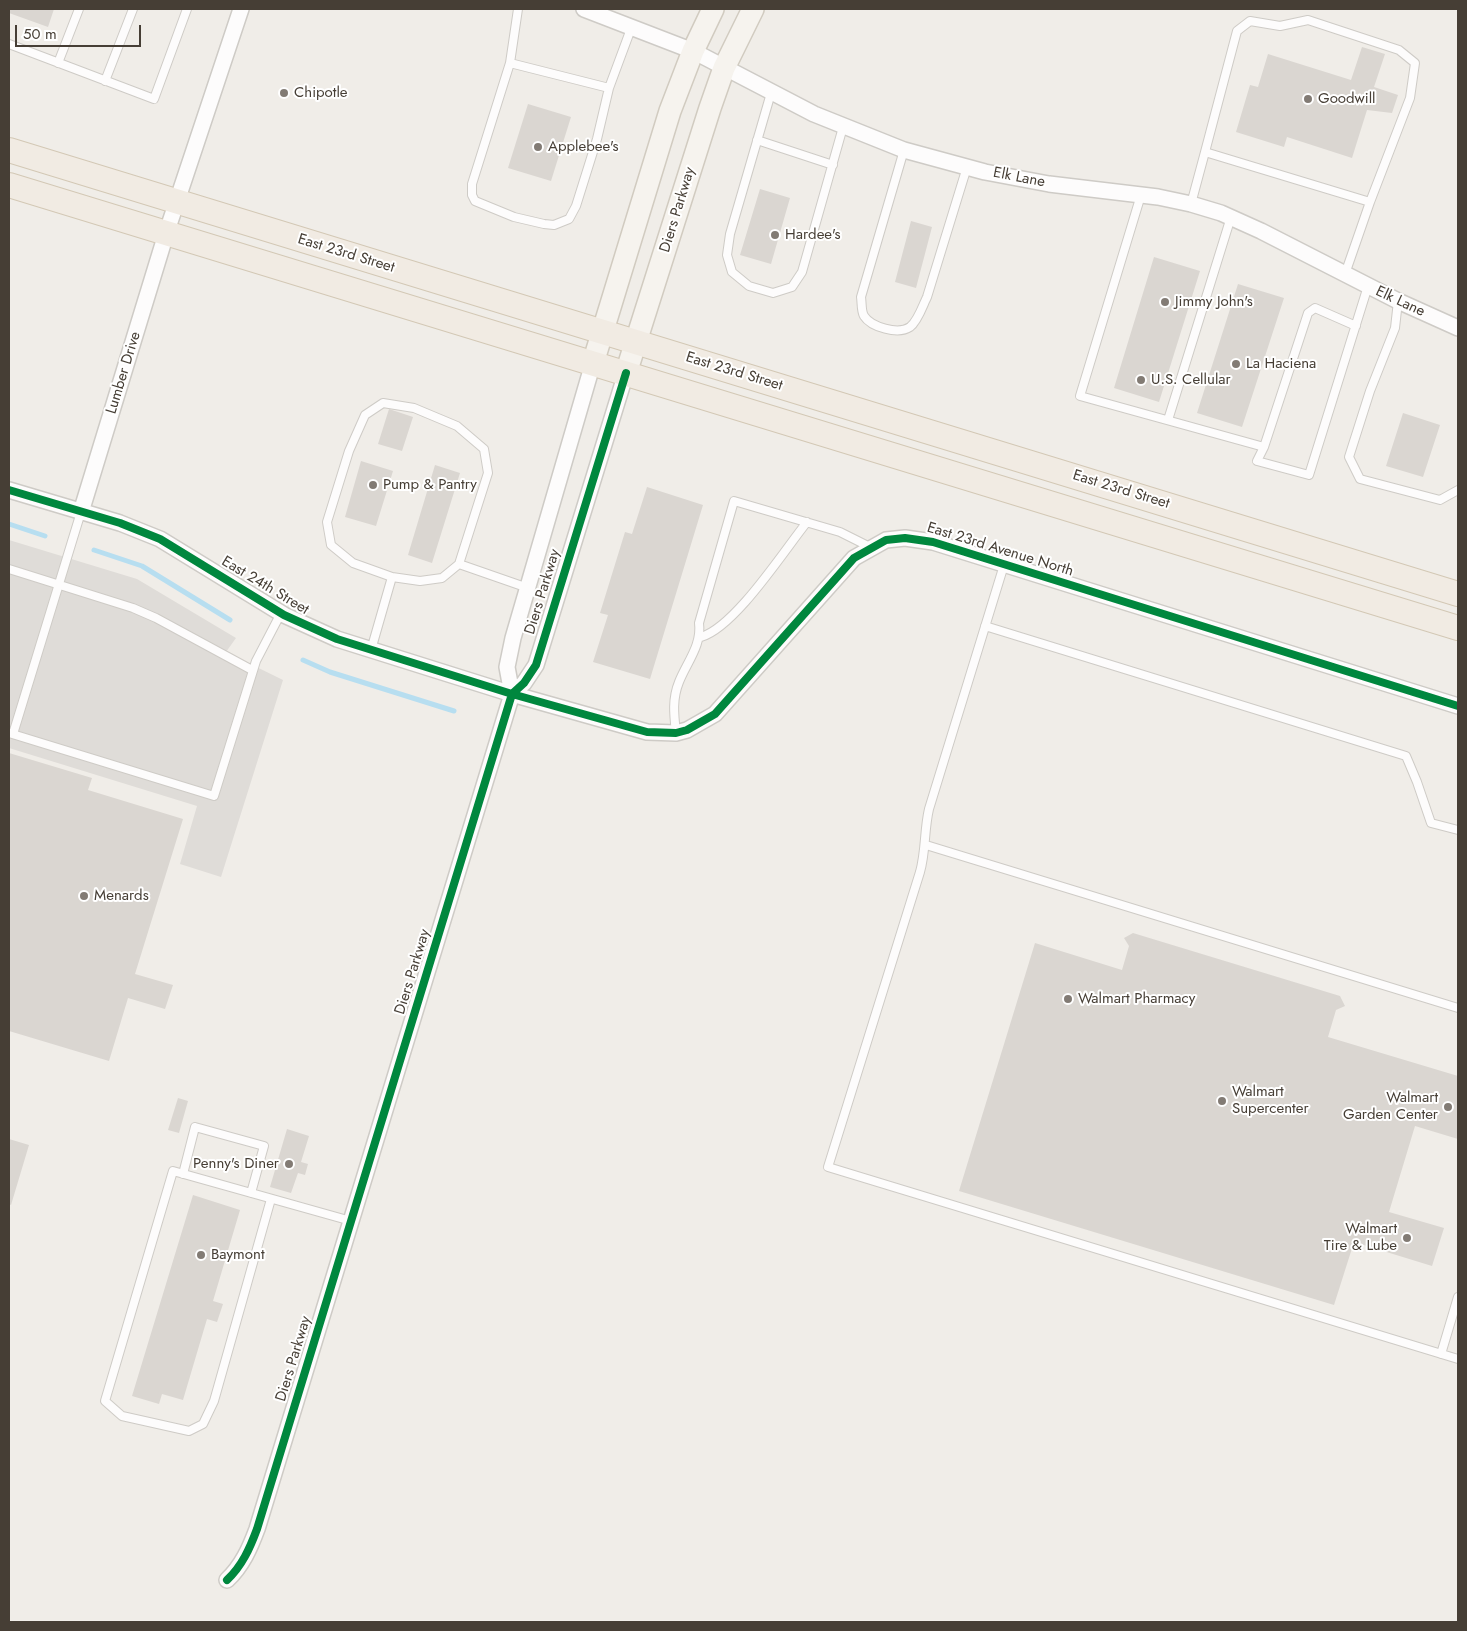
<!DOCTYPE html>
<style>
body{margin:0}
#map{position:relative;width:1467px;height:1631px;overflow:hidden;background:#f0ede8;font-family:Jost,sans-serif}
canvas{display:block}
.frame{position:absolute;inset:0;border:10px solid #463e35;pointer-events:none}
.scale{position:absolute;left:15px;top:25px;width:126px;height:22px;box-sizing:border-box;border:2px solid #463e35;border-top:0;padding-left:6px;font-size:15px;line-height:18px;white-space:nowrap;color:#463e35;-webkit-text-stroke:4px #fff;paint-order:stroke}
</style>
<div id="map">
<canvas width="1467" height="1631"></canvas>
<div class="frame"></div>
<div class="scale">50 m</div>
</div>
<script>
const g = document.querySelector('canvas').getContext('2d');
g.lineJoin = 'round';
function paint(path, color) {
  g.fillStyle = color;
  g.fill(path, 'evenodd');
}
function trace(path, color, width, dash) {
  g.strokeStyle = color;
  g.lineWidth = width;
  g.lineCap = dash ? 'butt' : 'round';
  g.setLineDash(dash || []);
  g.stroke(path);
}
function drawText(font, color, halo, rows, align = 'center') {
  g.font = font + ' Jost,sans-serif';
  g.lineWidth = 4;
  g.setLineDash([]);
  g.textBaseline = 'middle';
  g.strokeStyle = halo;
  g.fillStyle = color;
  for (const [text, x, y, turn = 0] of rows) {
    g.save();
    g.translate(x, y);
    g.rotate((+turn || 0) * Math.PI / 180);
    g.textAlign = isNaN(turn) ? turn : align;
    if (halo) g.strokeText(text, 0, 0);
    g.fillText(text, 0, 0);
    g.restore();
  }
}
const parking = new Path2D(`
 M9 540 137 579 236 638 226 652 283 680 221 877 180 864 197 806 9 748Z`);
const stream = new Path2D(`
 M9 524 45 536
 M94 550 142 566 230 620
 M303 660 330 672 454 711`);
const building = new Path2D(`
 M9 9H54L48 27 9 13Z
 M1362 47 1385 54 1374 87 1398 95 1392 113 1367 110 1352 158 1287 137 1284 147 1236 132 1250 85 1258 87 1268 54 1351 80Z
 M528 104 571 117 551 181 508 168Z
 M760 189 790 198 771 264 740 255Z
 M911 221 932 227 916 288 895 282Z
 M1154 257 1200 271 1159 402 1114 388Z
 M1238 284 1284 298 1242 427 1197 413Z
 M389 409 413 417 402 451 378 444Z
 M1403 413 1440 425 1423 477 1386 466Z
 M361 461 393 471 376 526 345 517Z
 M435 465 460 473 432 563 408 555Z
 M647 487 703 505 650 679 593 662 608 615 600 613 625 532 632 534Z
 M9 753 92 778 88 790 183 819 135 974 173 985 165 1009 128 998 109 1061 9 1031Z
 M1133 933 1340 996 1345 1006 1336 1010 1328 1037 1458 1076V1139L1415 1126 1389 1212 1444 1228 1432 1266 1354 1242 1334 1305 959 1191 1035 943 1122 970 1129 946 1124 938Z
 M178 1098 188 1101 179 1133 168 1130Z
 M287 1129 309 1136 301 1162 308 1164 305 1175 298 1173 291 1193 270 1187Z
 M9 1139 29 1145 11 1205 9 1204Z
 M193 1195 240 1210 213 1301 223 1304 217 1322 207 1319 183 1400 162 1394 159 1404 132 1396Z`);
const service = new Path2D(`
 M518 9 510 63 472 184V195L475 201 514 217 544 224 554 225 569 219 576 206 597 139 609 88 632 26
 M9 44 154 99 187 9
 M58 63 79 9
 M510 63 609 88
 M105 81 133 9
 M771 93 730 234 727 255 732 272 749 286 773 293 792 287 802 272 843 127
 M757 140 833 165
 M904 150 861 297C862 303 861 311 864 316 871 327 898 335 910 327 918 321 923 305 927 297L967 167
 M1205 152 1237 31 1250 21 1280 26 1308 20 1399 50 1415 63 1410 98 1370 202
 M1141 195 1080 396 1264 447 1257 461 1309 475 1368 286
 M1191 204 1205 152 1370 202 1345 274
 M1398 301 1395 328 1370 391 1349 457 1360 479 1440 500 1458 490
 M1168 420 1231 217
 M1264 447 1308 313 1315 308 1356 326
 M459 564 442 578 420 581 392 577 353 563 331 545 327 522 349 451 365 415 383 403 414 408 457 426 484 449 488 473 459 564 528 588
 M1004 565 929 809C924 830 926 851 920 872L828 1167 1458 1359
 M9 569 133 608 156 618 252 670
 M985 626 1406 756 1417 782 1431 823 1458 830
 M701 637C735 627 783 552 807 522
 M371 650 392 577
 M9 733 214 796 256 661 281 613
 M676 733C674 715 672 699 679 682 687 662 702 645 699 623L734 501 840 532 870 547
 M13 734 81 512
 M926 845 1458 1008
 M183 1174 195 1127 264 1146 251 1193
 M271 1199 214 1401 203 1424 189 1431 122 1416 105 1401 173 1171 351 1221
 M1441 1354 1458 1297`);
const minor = new Path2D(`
 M584 9 693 51 814 114 904 150 985 172 1049 184 1158 197 1191 204 1221 213 1261 231 1398 301 1458 328
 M9 490 120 523 160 539 284 615 337 639 512 694 647 732 676 733 687 730 715 714 854 558 886 540 905 538 933 542 1458 706
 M81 512 166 234 241 9
 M512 694 507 667 513 638 593 363
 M227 1580C242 1566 250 1548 257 1529L512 694 524 683 536 665 626 373`);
const secondary = new Path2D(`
 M593 363 670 111 693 51 713 9
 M626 373 710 108 724 68 753 9`);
const primary = new Path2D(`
 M9 150 1458 594
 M9 185 1458 628`);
const cycleway = new Path2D(`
 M9 490 120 523 160 539 284 615 337 639 512 694 647 732 676 733 687 730 715 714 854 558 886 540 905 538 933 542 1458 706
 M227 1580C242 1566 250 1548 257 1529L512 694 524 683 536 665 626 373`);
const markers = [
 [284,93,5,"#827b74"],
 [1308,99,5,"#827b74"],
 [538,147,5,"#827b74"],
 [775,235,5,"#827b74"],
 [1165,302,5,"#827b74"],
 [1236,364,5,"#827b74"],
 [1141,380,5,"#827b74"],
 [373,485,5,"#827b74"],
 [84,896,5,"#827b74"],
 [1068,999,5,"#827b74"],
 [1222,1101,5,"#827b74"],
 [1448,1107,5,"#827b74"],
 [289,1164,5,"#827b74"],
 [1407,1238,5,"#827b74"],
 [201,1255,5,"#827b74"]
];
const poiNames = [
 ["Chipotle",294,93],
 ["Goodwill",1318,99],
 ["Applebee's",548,147],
 ["Hardee's",785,235],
 ["Jimmy John's",1175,302],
 ["La Haciena",1246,364],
 ["U.S. Cellular",1151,380],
 ["Pump & Pantry",383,485],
 ["Menards",94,896],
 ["Walmart Pharmacy",1078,999],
 ["Walmart",1232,1092],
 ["Supercenter",1232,1109],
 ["Walmart",1438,1098,"right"],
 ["Garden Center",1438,1115,"right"],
 ["Penny's Diner",279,1164,"right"],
 ["Walmart",1397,1229,"right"],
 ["Tire & Lube",1397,1246,"right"],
 ["Baymont",211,1255]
];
const streetNames = [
 ["Elk Lane",1019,178,11],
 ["Diers Parkway",678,210,-73],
 ["East 23rd Street",346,254,17],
 ["Elk Lane",1400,302,25],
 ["East 23rd Street",734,372,17],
 ["Lumber Drive",124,373,-73],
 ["East 23rd Street",1121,490,17],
 ["East 23rd Avenue North",1000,550,17],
 ["East 24th Street",265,586,31],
 ["Diers Parkway",543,592,-73],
 ["Diers Parkway",413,972,-73],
 ["Diers Parkway",294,1359,-73]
];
paint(parking, '#dfdcd8');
trace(stream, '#b7def0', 5);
paint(building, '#dad6d1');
trace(service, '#cecbc6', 10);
trace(minor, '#cecbc6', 18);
trace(secondary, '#d1cbc0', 24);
trace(primary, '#d3c8b5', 26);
trace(service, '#fdfcfc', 8);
trace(minor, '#fdfcfc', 15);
trace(secondary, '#f6f3ee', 21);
trace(primary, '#f1ebe3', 24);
trace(cycleway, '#00873e', 8);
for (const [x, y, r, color] of markers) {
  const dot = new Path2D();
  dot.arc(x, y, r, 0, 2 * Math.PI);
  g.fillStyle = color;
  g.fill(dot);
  trace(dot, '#fff', 2);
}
drawText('15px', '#463e35', '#fff', poiNames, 'left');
drawText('15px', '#463e35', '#fff', streetNames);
</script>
